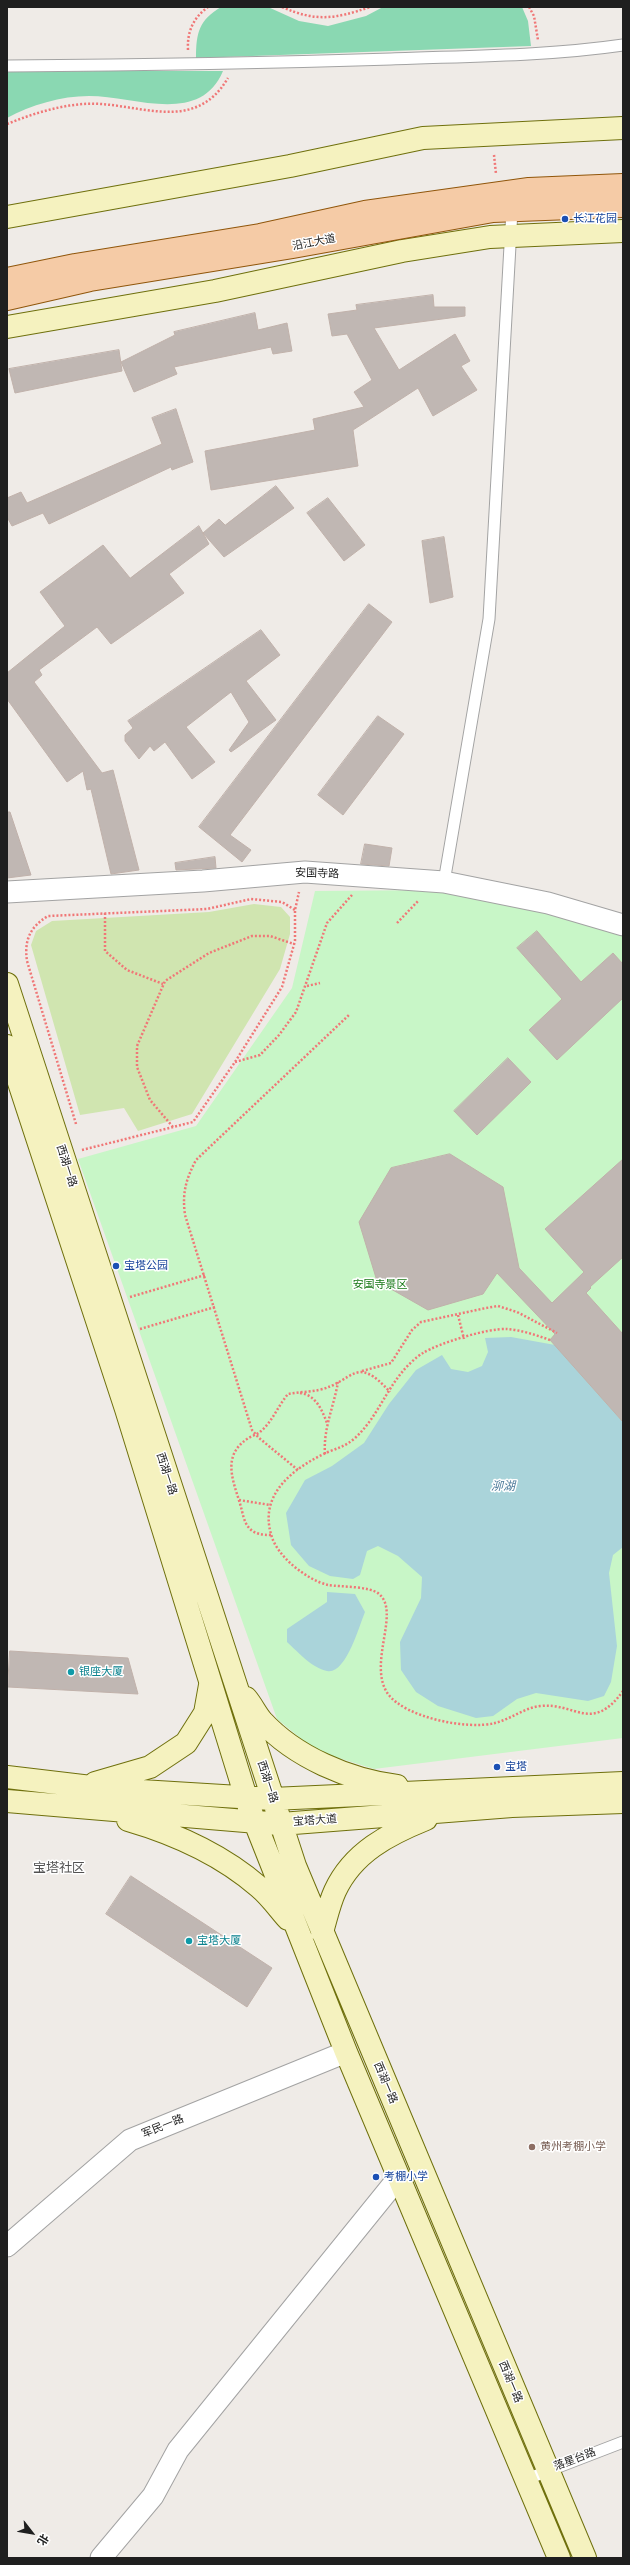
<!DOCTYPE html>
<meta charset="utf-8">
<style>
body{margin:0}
#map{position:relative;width:630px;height:2565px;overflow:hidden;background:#efebe7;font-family:"Nunito Sans","Noto Sans SC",sans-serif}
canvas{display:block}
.frame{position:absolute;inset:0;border:8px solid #1f1f1f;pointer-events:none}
.north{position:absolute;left:12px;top:2513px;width:40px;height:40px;-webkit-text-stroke:3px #fff;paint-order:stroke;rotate:121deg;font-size:11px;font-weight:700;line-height:16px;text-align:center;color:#1f1f1f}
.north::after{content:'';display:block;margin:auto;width:14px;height:18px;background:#1f1f1f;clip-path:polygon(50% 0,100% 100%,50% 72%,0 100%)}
</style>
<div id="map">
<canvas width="630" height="2565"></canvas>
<div class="frame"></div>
<div class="north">北</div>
</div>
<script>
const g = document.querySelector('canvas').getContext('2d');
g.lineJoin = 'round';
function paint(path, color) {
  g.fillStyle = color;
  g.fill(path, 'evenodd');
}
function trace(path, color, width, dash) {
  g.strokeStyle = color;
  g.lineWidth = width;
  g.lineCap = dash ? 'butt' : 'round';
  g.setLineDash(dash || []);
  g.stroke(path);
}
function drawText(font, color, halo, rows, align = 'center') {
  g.font = font + ' "Nunito Sans","Noto Sans SC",sans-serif';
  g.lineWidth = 3;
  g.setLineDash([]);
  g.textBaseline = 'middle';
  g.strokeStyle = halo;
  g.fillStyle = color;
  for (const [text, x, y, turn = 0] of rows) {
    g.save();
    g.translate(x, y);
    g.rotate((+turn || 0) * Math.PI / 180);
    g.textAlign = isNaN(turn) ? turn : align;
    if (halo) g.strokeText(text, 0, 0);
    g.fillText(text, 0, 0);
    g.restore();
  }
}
const grass = new Path2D(`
 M254 904 281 907 290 917V934L280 969 192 1114 138 1131 124 1108 80 1115 31 945 36 931 52 921 209 912Z`);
const park = new Path2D(`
 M442 890 549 911 623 934V1738L374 1769 316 1751 277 1719 78 1159 196 1126 292 988 315 891Z`);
const pitch = new Path2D(`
 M221 7H268L299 21 328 26 366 16 383 7H522L528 21 531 46 196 58C196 33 199 20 221 7Z
 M107 71H223C200 126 134 96 89 96 61 96 31 105 7 118V72Z`);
const water = new Path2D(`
 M511 1337 555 1345 623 1422V1547L613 1555 609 1573 617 1646 611 1682 604 1696 588 1701 536 1693 517 1699 493 1716 476 1718 438 1706 416 1692 401 1670 400 1642 421 1598 422 1577 398 1556 378 1546 367 1551 360 1575 353 1579 330 1576 309 1566 291 1545 286 1513 305 1480 332 1466 364 1443 389 1404 416 1370 442 1355 451 1369 468 1372 482 1366 488 1352 485 1338Z
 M327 1592 355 1594 365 1612C359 1626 346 1675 327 1671 312 1668 298 1652 287 1642V1629L327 1602Z`);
const building = new Path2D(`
 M433 295 434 307H465V316L374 328 399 370 455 334 470 361 461 366 477 390 433 416 418 388 353 430 358 466 211 490 205 451 315 430 313 419 364 407 354 392 372 380 347 334 332 336 328 314 357 310 356 305Z
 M255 313 258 330 287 323 292 351 273 354 271 347 174 367 177 374 134 392 121 362 175 335 174 332Z
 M119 350 122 371 15 393 9 369Z
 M176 409 193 462 172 470 171 467 49 524 43 513 12 526 7 517V498L21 492 27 503 162 444 152 418Z
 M276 486 294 508 224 557 203 533 219 519 225 525Z
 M328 498 365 545 344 561 307 513Z
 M199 526 209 544 169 574 184 593 111 644 97 627 39 670 42 675 34 682 102 773 113 770 139 870 111 874 91 789 87 790 83 771 67 782 7 699V673L65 626 40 592 103 545 130 578Z
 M444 537 453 597 430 603 422 541Z
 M369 604 392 622 230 835 251 850 242 862 199 827Z
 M261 630 280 655 246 681 276 720 231 752 229 750 249 722 231 692 186 727 215 762 192 779 165 742 154 751 150 746 139 759 125 741V735L133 728 128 721Z
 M378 716 404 734 343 815 318 795Z
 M7 812H10L31 875 7 878Z
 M365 844 392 848 389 866 361 864Z
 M215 857 216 868 176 870 175 863Z
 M537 931 581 982 613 953 623 964V998L557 1060 529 1030 562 999 517 948Z
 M508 1058 531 1082 477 1135 454 1111Z
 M450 1154 503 1187 519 1268 552 1303 584 1272 545 1229 623 1159V1257L590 1287 591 1288 586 1293 623 1334V1422L550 1340 555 1334 497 1273 483 1294 428 1310 377 1281 359 1222 391 1168Z
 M10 1651 128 1658 138 1694 8 1687Z
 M131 1876 272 1968 247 2007 106 1914Z`);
const path = new Path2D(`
 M282 7C316 22 335 19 370 7
 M529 7 534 16 538 40
 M188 50C187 32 193 18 208 7
 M7 124C32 114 57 106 83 104 135 100 193 137 228 78
 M494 155 496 174
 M105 913V951L127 970 163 984
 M397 923 419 900
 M307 986 320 983
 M235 1062 260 1055 279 1035 296 1012 327 923 352 895
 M76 1124 27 961C24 940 30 927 48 916L207 909 251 899 282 902 295 910
 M173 1127 150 1100 137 1067V1046L165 981 209 953 252 936H270L294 944
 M82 1150 193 1122 235 1062 282 987 295 941V910L299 892
 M130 1297 205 1275
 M458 1315 464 1339
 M140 1329 215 1307
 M550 1340C536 1335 521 1330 507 1329 488 1328 439 1343 423 1353 416 1357 408 1365 403 1371 385 1392 376 1419 355 1438 346 1446 338 1448 328 1452 295 1467 259 1493 271 1534 276 1556 307 1580 328 1585 341 1587 370 1586 379 1594 401 1612 367 1664 388 1694 406 1718 468 1730 495 1723 511 1719 524 1708 540 1706 575 1702 592 1734 623 1691
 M362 1371 391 1363 412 1330 421 1322 486 1308 498 1306 517 1312 557 1333
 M300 1393C316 1395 322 1410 327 1423
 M325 1454C323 1429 334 1406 338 1382
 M298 1470 259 1438 252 1430 185 1215C182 1193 186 1179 196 1160L350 1014
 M239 1500 270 1505
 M271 1535C252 1535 246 1529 242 1511 236 1486 219 1458 247 1439 251 1436 257 1435 261 1431 272 1422 278 1406 288 1394 298 1392 309 1392 319 1390 354 1382 355 1353 390 1392`);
const lane = new Path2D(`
 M7 66C135 65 263 63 391 59 468 56 547 56 623 45
 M444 882 489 619 512 210
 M527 2479 623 2442`);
const street = new Path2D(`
 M7 892 203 881 305 872 444 882 548 903 623 925
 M7 2246 130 2140 346 2052
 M101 2558 153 2496 178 2450 399 2177`);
const secondary = new Path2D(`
 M7 217 290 166 423 138 623 128
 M7 327 215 291 402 251 490 237 623 231
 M7 984 295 1866 585 2558
 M7 1046 126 1409 249 1807 346 2052 559 2558
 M246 1698C252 1705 256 1714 262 1721 295 1757 349 1780 397 1786
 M7 1777 108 1789 272 1799 623 1783
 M95 1783 150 1767 186 1743 205 1713 210 1685
 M7 1801 281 1824 512 1806 623 1802
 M128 1820C176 1834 221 1854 259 1887 270 1896 279 1909 288 1919
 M322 1932C326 1919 329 1904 335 1891 353 1852 389 1834 426 1819`);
const primary = new Path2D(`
 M7 279 75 265 260 235 365 212 529 189 623 185
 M7 299 90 280 293 247 493 211 623 206`);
const markers = [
 [565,219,4,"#1a4fb4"],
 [116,1266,4,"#1a4fb4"],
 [71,1672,4,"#0f9aa8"],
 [497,1767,4,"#1a4fb4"],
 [189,1941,4,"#0f9aa8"],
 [532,2147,4,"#8d6e63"],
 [376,2177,4,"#1a4fb4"]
];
const transitNames = [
 ["长江花园",573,219],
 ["宝塔公园",124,1266],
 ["宝塔",505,1767],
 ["考棚小学",384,2177]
];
const streetNames = [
 ["沿江大道",314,243,-11],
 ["安国寺路",317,874,2],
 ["西湖一路",66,1166,72],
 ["西湖一路",166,1474,72],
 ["西湖一路",267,1782,72],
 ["宝塔大道",315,1821,-4],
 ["西湖一路",385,2083,67],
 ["军民一路",163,2127,-22],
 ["西湖一路",510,2382,67],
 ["落星台路",575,2460,-21]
];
const parkNames = [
 ["安国寺景区",380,1285]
];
const cultureNames = [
 ["银座大厦",79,1672],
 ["宝塔大厦",197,1941]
];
const educationNames = [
 ["黄州考棚小学",540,2147]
];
const waterNames = [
 ["泖湖",503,1487]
];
const quarterNames = [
 ["宝塔社区",59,1869]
];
paint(grass, '#d0e5b0');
paint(park, '#c8f6c7');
paint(pitch, '#8ad8b2');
paint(water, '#aad4da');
paint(building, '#c0b7b3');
trace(building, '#c0b1aa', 1);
trace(lane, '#a3a3a3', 13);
trace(street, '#a3a3a3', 23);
trace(secondary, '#6f700d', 24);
trace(primary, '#90560b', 24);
trace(path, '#f07777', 2.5, [2, 2]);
trace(lane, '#fff', 11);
trace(street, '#fff', 21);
trace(secondary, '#f5f2bf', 22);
trace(primary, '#f5cba6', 22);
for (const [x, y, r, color] of markers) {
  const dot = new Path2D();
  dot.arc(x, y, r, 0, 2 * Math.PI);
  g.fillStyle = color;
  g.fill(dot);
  trace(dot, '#fff', 1.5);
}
drawText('11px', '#164399', '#fff', transitNames, 'left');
drawText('11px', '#1f1f1f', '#fff', streetNames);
drawText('11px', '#167714', '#fff', parkNames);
drawText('11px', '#0d838f', '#fff', cultureNames, 'left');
drawText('11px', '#785e54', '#fff', educationNames, 'left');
drawText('italic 12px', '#4c7a9a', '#fff', waterNames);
drawText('13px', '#525252', '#fff', quarterNames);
</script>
